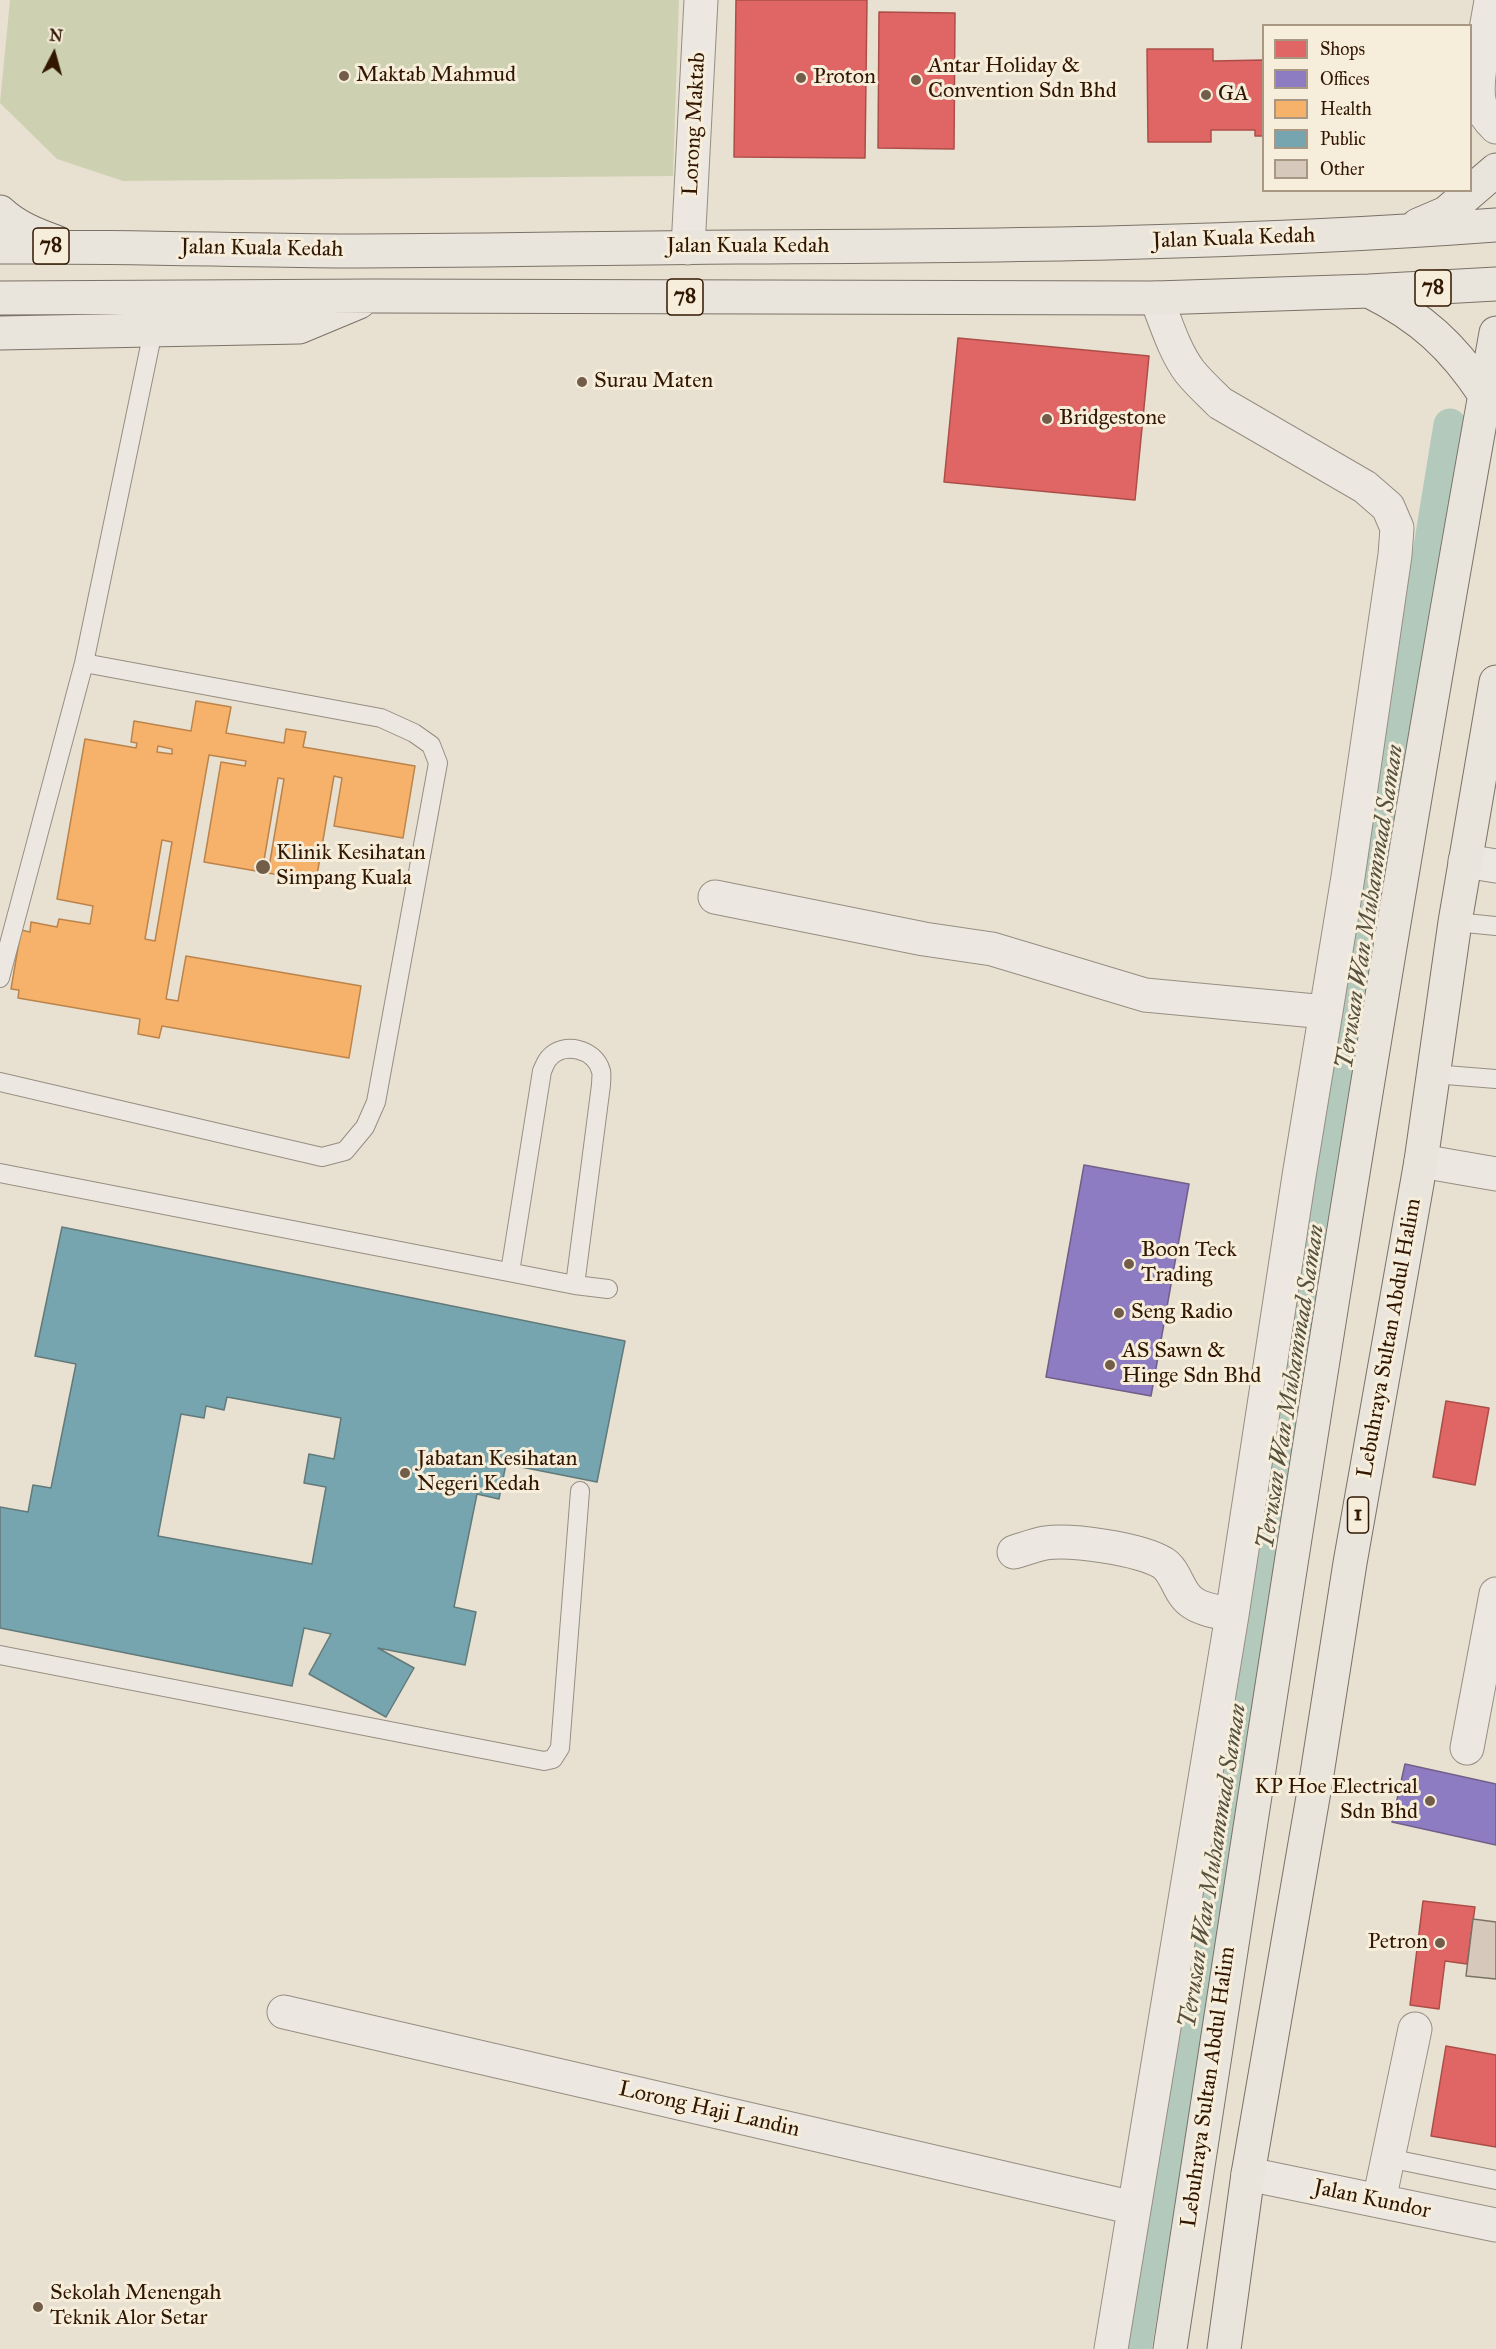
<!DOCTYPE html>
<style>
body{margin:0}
#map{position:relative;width:1496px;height:2349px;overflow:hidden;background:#e8e0d1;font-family:"IM FELL Great Primer",serif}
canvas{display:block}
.legend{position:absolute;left:1262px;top:24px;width:210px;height:168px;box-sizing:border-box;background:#f6eddb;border:2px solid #a89783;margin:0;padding:8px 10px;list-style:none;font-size:18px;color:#321700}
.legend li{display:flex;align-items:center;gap:12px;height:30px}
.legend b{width:30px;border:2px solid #a89783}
.north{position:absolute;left:24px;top:24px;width:60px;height:60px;-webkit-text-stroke:4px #f6eddb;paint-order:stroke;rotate:6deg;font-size:16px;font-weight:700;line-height:24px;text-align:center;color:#321700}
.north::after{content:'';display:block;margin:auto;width:21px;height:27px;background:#321700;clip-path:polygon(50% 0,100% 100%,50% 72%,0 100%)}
</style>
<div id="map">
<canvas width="1496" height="2349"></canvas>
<ul class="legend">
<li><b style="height:16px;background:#e06666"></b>Shops</li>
<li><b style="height:16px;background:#8e7cc3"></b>Offices</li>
<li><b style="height:16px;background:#f6b26b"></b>Health</li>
<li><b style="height:16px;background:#76a5af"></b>Public</li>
<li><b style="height:16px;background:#d6c8bb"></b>Other</li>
</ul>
<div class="north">N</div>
</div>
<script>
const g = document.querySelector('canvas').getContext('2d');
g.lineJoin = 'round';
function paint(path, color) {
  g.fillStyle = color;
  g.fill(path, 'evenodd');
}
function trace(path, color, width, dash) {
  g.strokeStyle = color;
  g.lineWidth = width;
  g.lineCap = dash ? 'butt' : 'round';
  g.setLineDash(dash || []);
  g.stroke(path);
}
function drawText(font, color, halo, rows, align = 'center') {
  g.font = font + ' "IM FELL Great Primer",serif';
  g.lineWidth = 6;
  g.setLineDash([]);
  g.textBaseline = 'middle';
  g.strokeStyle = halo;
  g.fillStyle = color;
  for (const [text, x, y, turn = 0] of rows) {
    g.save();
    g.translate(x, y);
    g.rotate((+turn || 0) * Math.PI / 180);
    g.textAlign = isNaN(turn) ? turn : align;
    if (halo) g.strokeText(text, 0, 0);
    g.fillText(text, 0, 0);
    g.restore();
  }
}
const green = new Path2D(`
 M10 0H679L673 176 123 181 57 159 0 103Z`);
const shops = new Path2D(`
 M736 0H867L865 158 734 157Z
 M879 12 955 13 954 149 878 148Z
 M1147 49H1213V61L1264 60V136H1255V130H1211V142H1148Z
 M958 338 1149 356 1135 500 944 482Z
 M1446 1401 1489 1408 1475 1485 1433 1477Z
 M1423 1901 1475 1907 1467 1964 1445 1961 1439 2009 1410 2005Z
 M1446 2046 1496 2055V2147L1431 2136Z`);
const offices = new Path2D(`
 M1084 1165 1189 1184 1151 1396 1046 1377Z
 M1405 1764 1496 1784V1845L1392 1822Z`);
const health = new Path2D(`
 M196 701 231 707 226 733 284 743 286 729 306 732 303 747 415 766 403 838 334 826 342 778 334 776 316 881 268 873 284 779 278 778 262 872 204 862 221 762 245 766 246 761 209 755 166 999 178 1001 186 956 361 986 349 1058 162 1026 159 1038 138 1034 140 1019 18 998 19 990 11 989 21 930 30 932 31 922 57 927 59 919 90 924 93 906 57 899 85 739 136 748 137 743 131 742 134 721 191 731ZM158 746 172 749V754L157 752ZM162 840 172 842 155 941 145 939Z`);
const public = new Path2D(`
 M62 1227 625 1341 597 1482 506 1464 499 1499 477 1494 454 1607 476 1612 465 1665 378 1648 414 1668 386 1717 309 1674 331 1634 304 1628 292 1686 0 1628V1507L28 1512 33 1485 51 1488 76 1364 35 1356ZM227 1397 341 1418 334 1459 309 1454 304 1483 326 1487 312 1564 158 1536 181 1414 204 1418 206 1406 224 1410Z`);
const canal = new Path2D(`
 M1135 2349 1450 425`);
const building = new Path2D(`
 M1473 1919 1496 1922V1979L1466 1976Z`);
const lane = new Path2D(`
 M1455 922 1496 926
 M0 978 84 663 153 331
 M1433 1074 1496 1079
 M0 1082 322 1157 345 1151 365 1127 376 1102 438 763 431 745 414 733 381 718 84 663
 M0 1173 575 1285 608 1289
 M510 1272 542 1071C544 1067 546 1061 549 1058 564 1041 595 1049 601 1071 602 1075 601 1081 601 1085L575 1285
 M0 1655 544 1761 553 1759 560 1748 580 1491
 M1388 2158 1496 2180`);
const street = new Path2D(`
 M1491 0C1488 24 1473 83 1480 104 1483 113 1489 120 1496 127
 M688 248 701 0
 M1465 861 1496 866
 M715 897 924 939 992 949 1145 995 1326 1012
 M1421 1161 1496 1174
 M1014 1552C1024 1549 1035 1545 1045 1543 1071 1539 1140 1549 1163 1563 1177 1572 1178 1594 1193 1603 1203 1610 1220 1612 1232 1615
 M1467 1748 1496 1594
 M284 2012 1134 2208
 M1248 2174 1496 2225
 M1379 2201 1415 2029
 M1111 2349 1232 1615 1299 1176 1348 877 1395 555 1397 528 1388 507 1365 487 1220 403C1210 393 1199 383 1190 372 1174 351 1166 322 1156 298`);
const primary = new Path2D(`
 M0 212C16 227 36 235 56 242
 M1418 225 1446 213 1496 170
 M0 247C113 246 226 250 338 251 471 251 604 248 737 247 990 246 1243 244 1496 225
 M1369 291C1421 317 1453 346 1485 395
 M0 298 374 296 1156 298 1369 291 1496 284
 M0 333 299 327 359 302
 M1170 2349C1273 1676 1375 1003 1496 333
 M1224 2349 1248 2174 1317 1774 1350 1563 1421 1161 1455 922 1496 682`);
const markers = [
 [344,76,6,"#725d49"],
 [801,78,6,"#725d49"],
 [916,80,6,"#725d49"],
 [1206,95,6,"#725d49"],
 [582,382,6,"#725d49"],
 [1047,419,6,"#725d49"],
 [263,867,8,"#725d49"],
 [1129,1264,6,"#725d49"],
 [1119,1313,6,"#725d49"],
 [1110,1365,6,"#725d49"],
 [405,1473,6,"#725d49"],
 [1430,1801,6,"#725d49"],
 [1440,1943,6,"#725d49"],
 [38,2307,6,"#725d49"]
];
const shields = [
 [51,246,36],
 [1433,288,36],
 [685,297,36],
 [1358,1515,21]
];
const shieldNames = [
 ["78",51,246],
 ["78",1433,288],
 ["78",685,297],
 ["1",1358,1515]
];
const poiNames = [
 ["Antar Holiday &",928,67],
 ["Convention Sdn Bhd",928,92],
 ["Maktab Mahmud",356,76],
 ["Proton",813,78],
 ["GA",1218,95],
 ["Surau Maten",594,382],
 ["Bridgestone",1059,419],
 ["Klinik Kesihatan",276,854],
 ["Simpang Kuala",276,879],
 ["Boon Teck",1141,1251],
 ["Trading",1141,1276],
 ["Seng Radio",1131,1313],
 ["AS Sawn &",1122,1352],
 ["Hinge Sdn Bhd",1122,1377],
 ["Jabatan Kesihatan",417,1460],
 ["Negeri Kedah",417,1485],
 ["KP Hoe Electrical",1418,1788,"right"],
 ["Sdn Bhd",1418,1813,"right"],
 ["Petron",1428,1943,"right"],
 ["Sekolah Menengah",50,2294],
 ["Teknik Alor Setar",50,2319]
];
const streetNames = [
 ["Lorong Maktab",695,124,-87],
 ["Jalan Kuala Kedah",1234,239,-2],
 ["Jalan Kuala Kedah",748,247],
 ["Jalan Kuala Kedah",262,249,1],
 ["Lebuhraya Sultan Abdul Halim",1390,1338,-80],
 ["Lebuhraya Sultan Abdul Halim",1209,2087,-82],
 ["Lorong Haji Landin",709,2110,13],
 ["Jalan Kundor",1372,2200,12]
];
const waterNames = [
 ["Terusan Wan Muhammad Saman",1371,907,-81],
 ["Terusan Wan Muhammad Saman",1292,1387,-81],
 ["Terusan Wan Muhammad Saman",1214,1866,-81]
];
paint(green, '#ced1b1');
paint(shops, '#e06666');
trace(shops, '#ac4e47', 1.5);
paint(offices, '#8e7cc3');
trace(offices, '#725e88', 1.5);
paint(health, '#f6b26b');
trace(health, '#bb844b', 1.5);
paint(public, '#76a5af');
trace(public, '#627a7a', 1.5);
trace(canal, '#b2c9bb', 33);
paint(building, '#d6c8bb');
trace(building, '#7b7267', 1.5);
trace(lane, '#968e82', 20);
trace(street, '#968e82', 35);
trace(primary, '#7b7267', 35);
trace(lane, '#ece8e1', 18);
trace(street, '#ece8e1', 33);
trace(primary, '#e9e4dc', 33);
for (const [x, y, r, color] of markers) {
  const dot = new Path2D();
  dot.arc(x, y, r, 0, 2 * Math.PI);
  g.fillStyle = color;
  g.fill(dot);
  trace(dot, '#f6eddb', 2);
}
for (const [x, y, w] of shields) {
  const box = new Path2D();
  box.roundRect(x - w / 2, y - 18, w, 36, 4.5);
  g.fillStyle = '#f6eddb';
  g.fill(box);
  trace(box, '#321700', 1.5);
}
drawText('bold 21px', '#321700', null, shieldNames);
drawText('22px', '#321700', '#f6eddb', poiNames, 'left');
drawText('22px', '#321700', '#f6eddb', streetNames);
drawText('italic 24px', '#57523e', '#f6eddb', waterNames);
</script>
